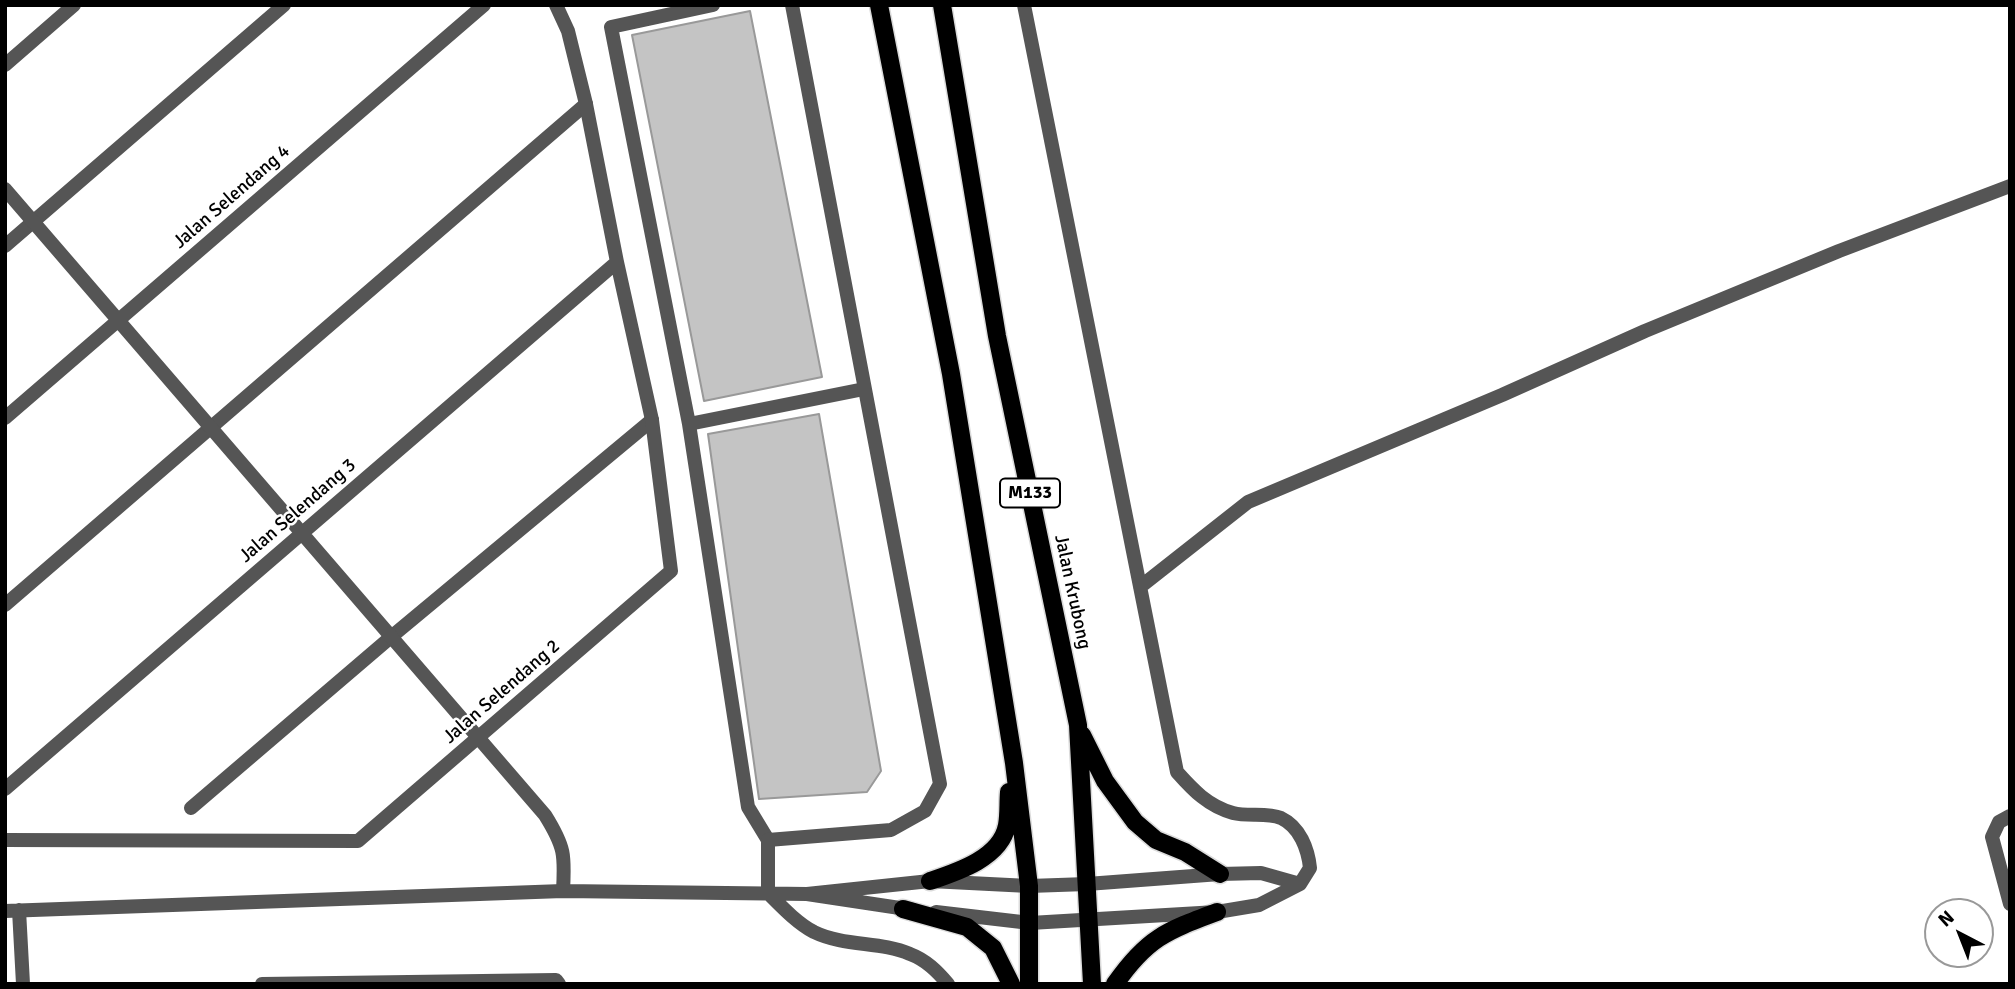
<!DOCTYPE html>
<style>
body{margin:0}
#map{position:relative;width:2015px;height:989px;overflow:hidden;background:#fff;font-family:Signika,sans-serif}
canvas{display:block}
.frame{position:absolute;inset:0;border:7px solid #000;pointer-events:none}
.north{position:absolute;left:1924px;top:898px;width:70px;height:70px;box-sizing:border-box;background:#fff;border:2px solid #999;border-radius:50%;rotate:318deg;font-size:19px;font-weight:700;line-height:28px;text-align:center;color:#000}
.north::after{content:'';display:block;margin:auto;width:24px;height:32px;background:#000;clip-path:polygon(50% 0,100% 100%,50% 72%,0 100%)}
</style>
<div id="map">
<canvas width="2015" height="989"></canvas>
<div class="frame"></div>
<div class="north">N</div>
</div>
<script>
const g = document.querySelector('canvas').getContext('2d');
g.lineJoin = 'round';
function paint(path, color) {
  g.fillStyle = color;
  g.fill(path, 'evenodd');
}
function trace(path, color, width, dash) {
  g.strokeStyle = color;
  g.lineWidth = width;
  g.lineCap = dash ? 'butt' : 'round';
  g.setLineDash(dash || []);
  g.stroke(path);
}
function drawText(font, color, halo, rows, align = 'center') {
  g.font = font + ' Signika,sans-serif';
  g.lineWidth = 5;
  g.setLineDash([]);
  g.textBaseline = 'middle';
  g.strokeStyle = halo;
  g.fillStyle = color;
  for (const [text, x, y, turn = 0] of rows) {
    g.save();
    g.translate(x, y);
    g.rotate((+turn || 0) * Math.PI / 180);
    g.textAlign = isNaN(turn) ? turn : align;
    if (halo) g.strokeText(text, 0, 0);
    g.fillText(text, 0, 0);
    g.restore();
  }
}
const building = new Path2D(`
 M750 11 822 377 704 401 632 35Z
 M819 414 881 771 867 792 759 799 708 434Z`);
const lane = new Path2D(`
 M713 5 611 27 689 424 748 807 768 840
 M5 246 284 5
 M689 424 864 389
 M5 605 586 104
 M191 808 391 637 652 420`);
const street = new Path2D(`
 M792 5 940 784 925 811 891 830 768 840V893C782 907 797 923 814 932 845 947 880 941 910 954 926 960 937 971 948 984
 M5 65 74 5
 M5 189 545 815C565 847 565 855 563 891
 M5 418 484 5
 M1140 587 1248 502 1502 395 1645 331 1839 251 2010 186
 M5 789 617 262
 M2010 816 1999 822 1992 837 2010 904
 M5 840 358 841 671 571 652 420 617 262 586 104 568 31 556 5
 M807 894 913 910
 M19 910 23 984
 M5 911 563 891 807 894 930 881 1029 886 1087 884 1220 874 1261 873 1300 884
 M936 912 1030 923 1217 912 1259 905 1300 884 1310 868C1308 849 1300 827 1281 818 1267 812 1248 817 1233 813 1208 806 1193 790 1177 772L1024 5
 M262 984 556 980 559 984`);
const primary = new Path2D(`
 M879 5 951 374 1014 763 1029 886V984
 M942 5 997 336 1078 725 1092 984
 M1082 735 1105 781 1135 822 1156 840 1185 852 1220 874
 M930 881C957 872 1001 858 1007 825 1009 815 1008 803 1009 792
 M903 909 967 927 993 948 1011 984
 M1115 984C1147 938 1166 931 1217 912`);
const shields = [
 [1030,493,60]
];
const shieldNames = [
 ["M133",1030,493]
];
const streetNames = [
 ["Jalan Selendang 4",232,197,-41],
 ["Jalan Selendang 3",298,511,-41],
 ["Jalan Krubong",1072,592,78],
 ["Jalan Selendang 2",502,692,-41]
];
paint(building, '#c4c4c4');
trace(building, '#999', 2);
trace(primary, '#dbdbdb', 21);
trace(lane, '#555', 14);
trace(street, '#555', 14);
trace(primary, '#000', 18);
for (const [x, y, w] of shields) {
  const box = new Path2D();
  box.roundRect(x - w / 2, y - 14.5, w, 29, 5);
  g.fillStyle = '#fff';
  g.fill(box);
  trace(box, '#000', 2);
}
drawText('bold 18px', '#000', null, shieldNames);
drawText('19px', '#000', '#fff', streetNames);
</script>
